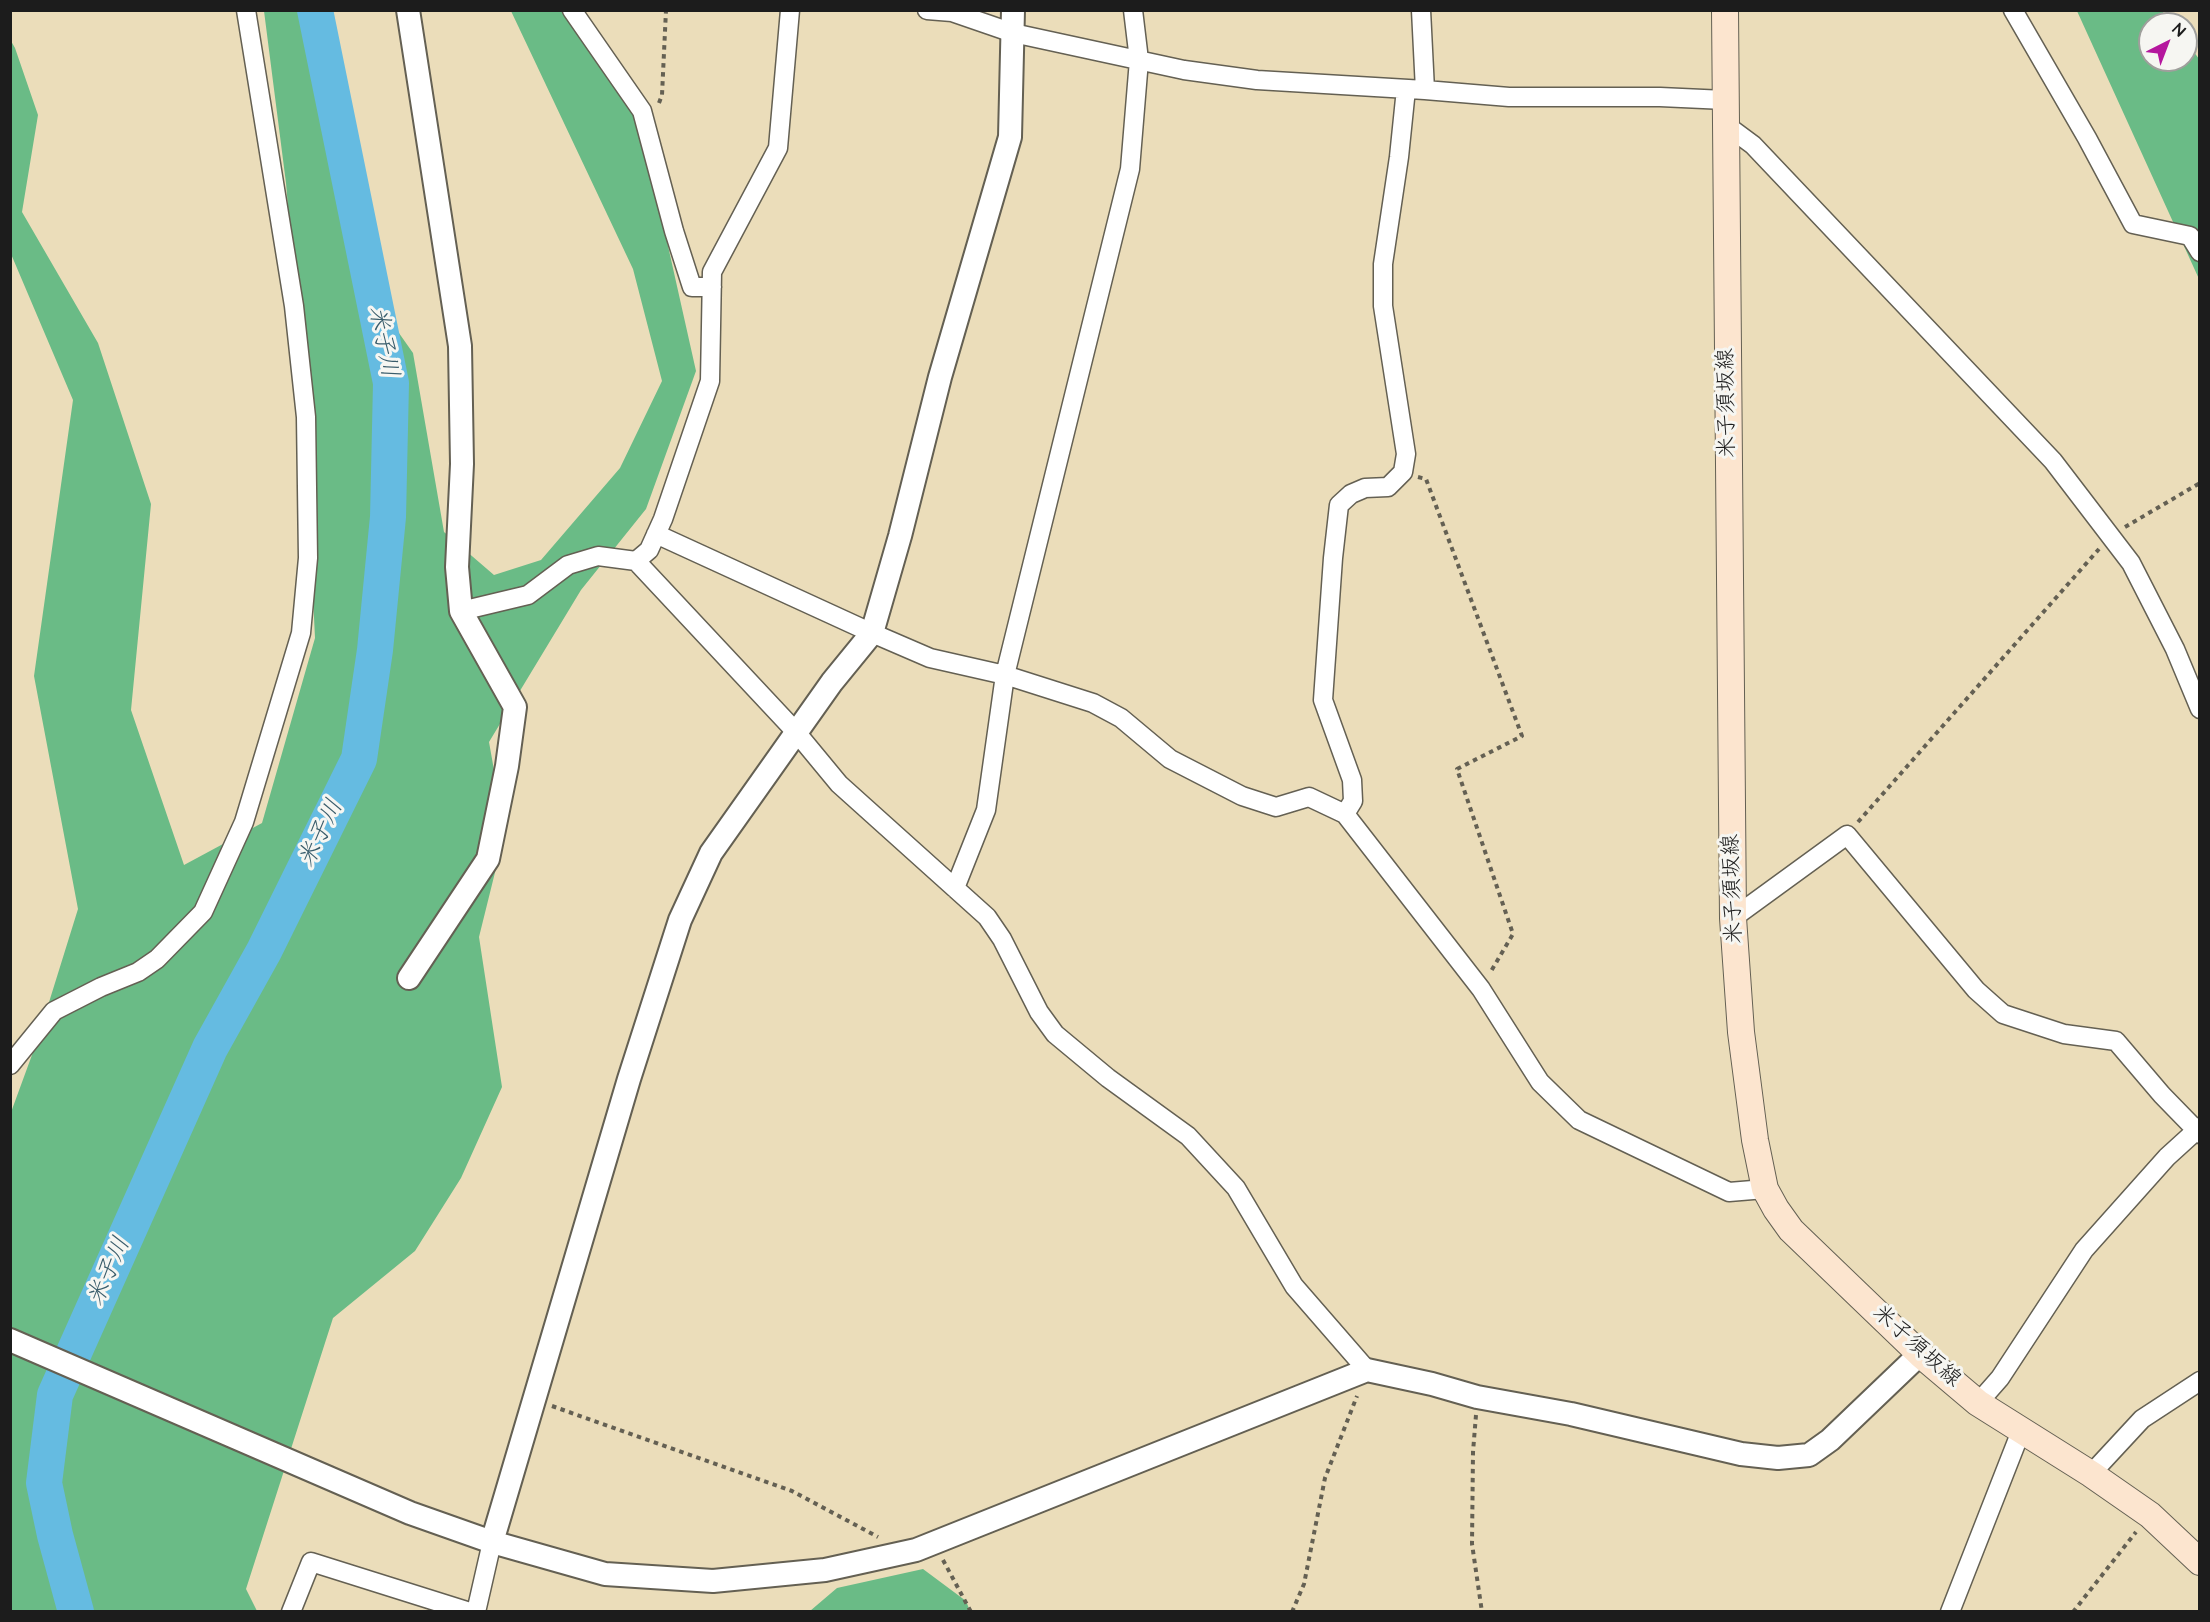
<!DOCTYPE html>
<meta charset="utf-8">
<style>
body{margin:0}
#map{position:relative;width:2210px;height:1622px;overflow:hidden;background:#ebddba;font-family:"Architects Daughter",sans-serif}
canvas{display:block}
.frame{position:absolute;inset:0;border:12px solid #1c1c1c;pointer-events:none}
.north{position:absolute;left:2138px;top:12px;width:60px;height:60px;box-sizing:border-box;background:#f6f6f2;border:2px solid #9f9f9c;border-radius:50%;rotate:42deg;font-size:16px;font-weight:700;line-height:24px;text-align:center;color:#1c1c1c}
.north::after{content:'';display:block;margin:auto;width:21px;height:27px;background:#b5179e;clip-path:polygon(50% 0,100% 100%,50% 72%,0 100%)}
</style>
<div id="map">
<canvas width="2210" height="1622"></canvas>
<div class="frame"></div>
<div class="north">N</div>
</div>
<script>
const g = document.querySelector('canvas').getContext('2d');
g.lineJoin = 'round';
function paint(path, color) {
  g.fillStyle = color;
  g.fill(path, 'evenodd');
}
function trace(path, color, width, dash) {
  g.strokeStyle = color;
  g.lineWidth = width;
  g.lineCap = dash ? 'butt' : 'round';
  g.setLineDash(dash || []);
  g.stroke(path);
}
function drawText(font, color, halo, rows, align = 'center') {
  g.font = font + ' "Architects Daughter","Klee One",sans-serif';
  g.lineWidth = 6;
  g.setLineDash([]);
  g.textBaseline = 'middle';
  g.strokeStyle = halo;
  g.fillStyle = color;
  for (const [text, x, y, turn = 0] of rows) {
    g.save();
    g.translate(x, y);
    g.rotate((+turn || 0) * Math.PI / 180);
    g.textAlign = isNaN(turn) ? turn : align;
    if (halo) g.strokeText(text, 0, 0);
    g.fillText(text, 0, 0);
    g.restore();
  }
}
const forest = new Path2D(`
 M264 11H311L349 262 413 353 444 532 494 575 541 560 620 468 662 381 633 269 511 11H563L640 121 696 371 646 509 581 590 489 742 505 832 479 937 502 1087 461 1178 415 1251 333 1318 246 1589 257 1611H11L10 1115 36 1044 78 909 34 676 73 400 11 254V41L15 48 38 115 22 212 98 343 151 504 131 710 184 865 262 823 315 638 303 388 286 183Z
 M2077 11H2162L2173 24H2150V60H2186V41L2199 59V279Z
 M923 1569 966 1601 970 1611H810L837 1588Z`);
const river = new Path2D(`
 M76 1612 55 1535 44 1483 55 1395 210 1048 264 951 359 759 375 650 388 517 391 383 315 10`);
const path = new Path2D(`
 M659 103 662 95 666 10
 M1418 477 1426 479 1522 736 1457 769 1513 934 1490 973
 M2125 527 2200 483
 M1858 822 2099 549
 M552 1406 792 1491 878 1537
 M1476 1415 1473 1452 1472 1544 1482 1612
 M943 1560 971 1612
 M1292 1612 1304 1584 1325 1478 1357 1396
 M2073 1612 2136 1532`);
const minor = new Path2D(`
 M572 10 642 111 674 231 692 287H712
 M927 10 952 12 1013 33 1184 70 1257 80 1425 90 1509 97H1660L1725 100
 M1421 10 1425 90
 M2013 10 2087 138 2133 224 2190 236 2200 252
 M1726 125 1753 145 2053 461 2131 563 2175 649 2200 709
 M656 534 872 633 930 658 1005 675 1093 703 1121 718 1170 759 1242 796 1276 807 1309 797 1345 814 1481 989 1540 1082 1579 1120 1729 1192 1765 1189
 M636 561 649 550 663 519 710 381 712 272 778 148 790 10
 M461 611 528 595 568 565 598 556 636 561 796 732 839 784 987 917 1002 939 1039 1012 1055 1034 1108 1078 1188 1136 1236 1188 1294 1286 1367 1370
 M1345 814 1353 801 1352 780 1323 700 1333 558 1339 505 1351 494 1365 488 1388 487 1403 472 1406 454 1383 306V264L1399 157 1406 89
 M955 888 986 810 1005 675 1130 169 1139 60 1133 10
 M1733 918 1847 835 1976 990 2003 1014 2064 1034 2116 1041 2162 1095 2200 1134
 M10 1065 54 1011 101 987 138 972 157 959 203 912 244 822 301 633 308 558 306 417 294 306 246 10
 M1978 1403 2000 1378 2084 1250 2167 1157 2200 1127
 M2091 1474 2142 1419 2200 1381
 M291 1612 311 1562 470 1612
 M476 1612 492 1542
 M1950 1612 2021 1431`);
const tertiary = new Path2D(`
 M408 10 460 346 462 464 457 567 461 611 515 707 507 766 488 859 409 978
 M10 1340 410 1513 492 1542 605 1574 713 1581 825 1570 916 1550 1367 1370 1432 1384 1477 1397 1571 1414 1741 1454 1778 1458 1809 1455 1830 1440 1920 1354
 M492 1542 629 1079 680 920 711 853 832 682 872 633 900 536 940 377 1010 137 1013 10`);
const secondary = new Path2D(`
 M1725 10 1733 918 1741 1032 1755 1140 1765 1189 1776 1209 1791 1230 1920 1354 1978 1403 2091 1474 2150 1515 2200 1562`);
const streetNames = [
 ["米子須坂線",1728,403,-91],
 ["米子須坂線",1734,889,-92],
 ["米子須坂線",1916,1347,42]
];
const waterNames = [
 ["米子川",382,342,79],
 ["米子川",322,834,-64],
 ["米子川",110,1272,-66]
];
paint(forest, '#6abb86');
trace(river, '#65bbe1', 36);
trace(minor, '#646053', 21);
trace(tertiary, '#646053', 26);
trace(secondary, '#646053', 28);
trace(path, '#646053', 4, [4.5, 4.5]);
trace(minor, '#fff', 18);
trace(tertiary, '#fff', 22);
trace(secondary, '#fce5cf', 26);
drawText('22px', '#1c1c1c', '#f6f6f2', streetNames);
drawText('italic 24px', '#395c6b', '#f6f6f2', waterNames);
</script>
